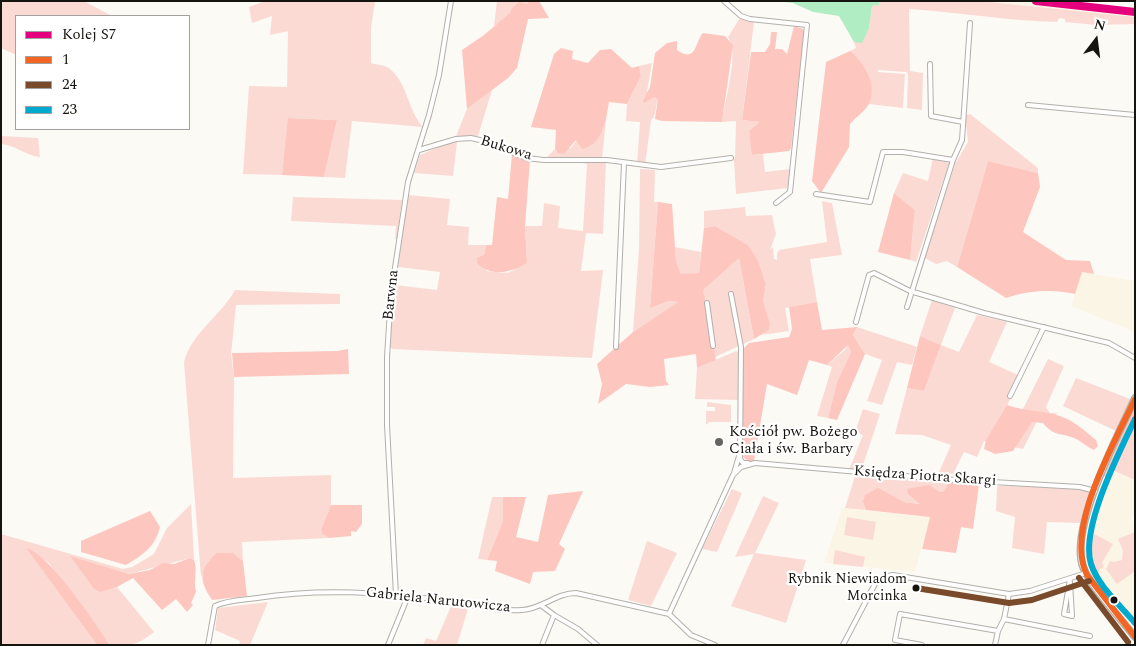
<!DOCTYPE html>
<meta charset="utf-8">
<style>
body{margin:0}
#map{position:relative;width:1136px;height:646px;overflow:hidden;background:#fcfaf5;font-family:Spectral,serif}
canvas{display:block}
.frame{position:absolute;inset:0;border:2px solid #16140e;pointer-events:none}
.legend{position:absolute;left:15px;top:15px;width:175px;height:115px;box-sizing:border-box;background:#fff;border:1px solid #a2a19f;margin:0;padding:6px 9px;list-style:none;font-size:15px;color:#16140e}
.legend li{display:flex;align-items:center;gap:10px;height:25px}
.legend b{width:25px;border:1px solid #a2a19f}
.north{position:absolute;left:1071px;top:15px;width:50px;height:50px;-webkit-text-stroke:4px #fff;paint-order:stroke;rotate:15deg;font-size:14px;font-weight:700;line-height:20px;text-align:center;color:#16140e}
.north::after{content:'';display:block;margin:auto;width:18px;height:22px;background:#16140e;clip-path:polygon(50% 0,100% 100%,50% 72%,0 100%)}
</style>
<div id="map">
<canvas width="1136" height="646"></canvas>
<div class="frame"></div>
<ul class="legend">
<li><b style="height:6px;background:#e5007d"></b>Kolej S7</li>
<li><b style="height:6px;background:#f26522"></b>1</li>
<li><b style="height:6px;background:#7a4b2a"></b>24</li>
<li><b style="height:6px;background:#00a9ce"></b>23</li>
</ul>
<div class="north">N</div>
</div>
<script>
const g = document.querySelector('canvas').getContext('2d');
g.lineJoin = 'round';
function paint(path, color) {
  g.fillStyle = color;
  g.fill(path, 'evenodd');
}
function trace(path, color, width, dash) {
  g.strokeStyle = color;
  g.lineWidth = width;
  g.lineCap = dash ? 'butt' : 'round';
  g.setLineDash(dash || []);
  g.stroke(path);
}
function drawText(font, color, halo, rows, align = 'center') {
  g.font = font + ' Spectral,serif';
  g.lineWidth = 4.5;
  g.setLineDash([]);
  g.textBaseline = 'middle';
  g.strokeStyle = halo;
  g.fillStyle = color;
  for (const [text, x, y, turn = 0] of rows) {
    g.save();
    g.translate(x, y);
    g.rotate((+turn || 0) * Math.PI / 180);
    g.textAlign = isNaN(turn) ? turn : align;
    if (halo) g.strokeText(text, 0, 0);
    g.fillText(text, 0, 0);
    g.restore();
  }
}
const built = new Path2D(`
 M980 1H1062L1135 9V17Z
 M1082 272 1135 281V345L1133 331 1071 306Z
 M1110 469 1135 480V511L1132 517 1135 532 1118 540 1122 550 1126 549 1124 566 1135 571V622H1128L1094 577 1086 562 1085 541Z
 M842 508 930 517 915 572 824 563Z`);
const green = new Path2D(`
 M1 1H84L112 16H16V55L1 48Z
 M265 1H375L371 28V63C377 65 386 65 390 69 408 84 408 111 423 127L352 121 345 178 324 177 337 120 289 118 282 175 243 174 249 86 287 87 288 31 270 35 272 16 252 23 249 7Z
 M497 1H530L494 26Z
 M880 1H980L1135 17V24L1096 25 1065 22V19L1059 18 1057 22C1007 21 959 12 909 9L910 71 923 73 922 110 907 108 908 73 906 72 878 70V72L905 74 903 108 869 104 871 86 850 51 856 48 854 42 869 28 872 6 878 5Z
 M740 18 754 22 742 120 761 122 749 131 753 155 763 154 765 172 790 169 788 188 736 194 734 161H733L735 157 736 121 722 122C724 103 740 52 728 37Z
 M652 63 647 91 658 99 654 117 651 120 645 165H637L640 122 626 121 627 104 641 76 639 66Z
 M492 90 478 136H456L467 109Z
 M607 111 602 158H546L555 149 556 151 571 148 577 140 595 141 603 129Z
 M970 114 1038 168V173L988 161 957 267 947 261 936 264 925 258 955 164 968 142 965 115Z
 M1 136 38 138 40 157C24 155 16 145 1 144Z
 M457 142 453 176 414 173 420 155 448 143Z
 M933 158 949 163 916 262 910 260 915 210 894 193 903 173 928 181Z
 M606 162 603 234 586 233 581 271 603 270 592 358 392 349 389 346 395 285 437 290 440 272 398 267 408 195 450 199 447 225 469 227 468 245H486L484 255 486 271 508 273 527 263 525 226H542L544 203 560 206 558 228 583 231 587 164 582 163Z
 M640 169 655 170 654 202H658L650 308 669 301 679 302 633 332 639 249Z
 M293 197 402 200 397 239H395L396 226 291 221Z
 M822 201 832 203 842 255 810 259 817 302 785 308 789 331 761 335 769 330 770 323 763 301 766 284 758 260 748 245 715 226 704 228V211L745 207 746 216 772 215 776 234 770 250 773 247 774 259 777 260V254L779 250 827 242Z
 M675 247 701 252 699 274H681L676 261Z
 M739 258 754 339 715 357 702 290Z
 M235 290 340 294V304L236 305 231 355 234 377 233 478 331 475V505L321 529 322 534 329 538 242 542 243 561 233 553 209 561 201 577 184 362C192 332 220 317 235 290Z
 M932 300 955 308 941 345 959 352 977 315 1007 322 989 362 1018 375 1007 397 1010 399 1007 406 1022 411 1048 359 1064 366 1046 407 1050 413H1057L1054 421 1040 415 1023 449 984 441 977 457 964 452 953 474 939 472 951 445 922 435 895 434 907 388 924 391 941 345 920 336Z
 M857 327 917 347 912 365 897 362 882 405 867 401 882 360 865 354 853 335Z
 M848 344 851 352 837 382 828 418 817 416 832 367 827 365 845 350Z
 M736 351 739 353 738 400 695 399 697 368Z
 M1076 378 1130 399 1116 431 1063 406Z
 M707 402 731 405V422H709L706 425V411H715V407H707Z
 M863 409 880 414 861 471 849 470 863 435 855 432Z
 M1135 417V480L1110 469Z
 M855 476 950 481 943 492 938 491 921 504 904 502 878 489 863 502 866 510 845 508Z
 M997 486 1060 487 1090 491 1080 523 1047 522 1044 554 1012 548 1015 517 996 511Z
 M732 489 742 493 717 552 702 549Z
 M763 496 779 503 755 553 806 560 786 623 731 606 754 554 735 557Z
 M492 497H503V521L487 560 478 559Z
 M191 504 194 560 190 558 129 574 71 557 93 588 106 589 117 587 154 632C136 646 133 645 110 645L49 563 27 549 97 645H1V534L123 569 132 567 154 554 167 528Z
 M847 517 876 522 873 540 844 535Z
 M1089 531 1113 544 1102 563 1104 567 1100 569 1097 578C1085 561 1082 552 1089 531Z
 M1135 532V571L1117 584 1106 569 1110 561 1114 562 1122 560 1123 551 1118 539Z
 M647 541 677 553 651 606 628 600Z
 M835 550 865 557 863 567 833 564Z
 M268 602 250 645H239L240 641 215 630 218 608Z
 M452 604 468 609 457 645H423L426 638 436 641Z`);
const forest = new Path2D(`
 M530 1H539L549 18 528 19 517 68 508 78 467 109 462 50 484 35 510 13 512 8 519 2 526 4Z
 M794 26 803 29 804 33 791 148 789 151 752 155 749 131 760 122 742 120 751 52H765L770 44 771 32H777L775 49H782L787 54Z
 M703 33 725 36 733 45 722 122 662 121 655 119 658 99 654 97 644 103 643 101 650 87 655 53 667 43 677 41V50C697 64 695 41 703 33Z
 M561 48 573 51 572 59 588 63 600 50 611 49 632 68 639 66 641 76 627 104 609 102C606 119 603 145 582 149L576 140 564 154 558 153 555 149 556 130 531 127 554 54Z
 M850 51C864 63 878 84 869 104 865 111 855 118 850 124L849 147 821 193 812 181 826 62Z
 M288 118 337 120 324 177 282 175Z
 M512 154 530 160 525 226 527 263C511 273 491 277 477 263V258L484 255 486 245H492L497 197 508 199Z
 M988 161 1038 173 1040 187 1023 232 1066 260 1090 261 1094 274 1082 272 1075 294C1053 289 1028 290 1006 298L957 267Z
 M894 193 915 210 910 260 878 252Z
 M658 202 672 204 676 261 681 274 699 273 704 228 715 226 748 245 758 260 766 284 763 301 770 323 769 330 754 339 739 258 703 290 716 360 697 368 696 354 664 359 666 381 669 385 650 387 626 384 598 404 602 384 597 364 633 332 678 302 669 301 650 308Z
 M817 302 822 330 857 327 853 335 865 354 837 420 828 418 837 382 851 352 848 345 827 365 809 360 797 395 767 384 754 461H748L742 456V350L749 343 789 337 792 329 789 307Z
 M920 336 941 345 924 391 907 388Z
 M348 349 349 374 234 377 232 353 337 351Z
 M1007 405C1027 412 1048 410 1067 419 1078 424 1087 433 1096 440L1098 446 1094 450C1087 447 1080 440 1074 438 1058 432 1055 437 1043 423L1032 422 1013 451 995 454 984 449 986 440Z
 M1135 405V417L1107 478 1104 476Z
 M950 481 979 485 973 529 961 527 956 553 922 549 930 517 866 510 863 502 865 495 878 488 904 502 920 504 908 494 907 489 929 485 938 491 943 492Z
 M583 491 559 544 565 549 555 571 533 572 530 584 495 571 497 561 487 560 503 521V497H526L516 537 538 542 548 495Z
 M331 505H362V524L356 532 351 531V536L329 538 322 534 321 529Z
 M150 511 160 527C155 547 143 555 126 565L81 552V541Z
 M26 548C50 554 94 622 110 645H97Z
 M217 553H233L243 561 247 596 212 600C199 580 198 570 217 553Z
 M70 556 129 574 150 570 163 563 174 564 190 558 194 560C198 571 193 581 196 592L191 603 193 605 187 612 176 599 162 610 133 578 117 587 100 592 93 588Z`);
const water = new Path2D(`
 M774 1H880L879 5 872 6 869 28 862 43 854 42 839 16 813 12 793 3Z`);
const street = new Path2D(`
 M724 1 741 16 750 19 807 25 790 192 776 203
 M930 64 931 116 963 122
 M1028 105 1135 115
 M419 150 456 139 471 138 484 141 526 158 544 160H607L661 167 731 158
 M816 194 870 202 883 152H903L953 160
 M731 294 741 347 740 459 743 463H748
 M707 303 713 346
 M907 307 953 160 962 140 970 23
 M856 322 869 275 874 273 910 291 984 313 1109 343 1135 358
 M616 347 624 163
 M1010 396 1044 327
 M734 473 739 456
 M1070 579 1064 614 1072 616 1070 582
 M396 595 387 425V357L391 294 408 182 429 115 439 75 451 1
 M669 614 733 475 741 467 755 463 940 479 1080 487 1095 491
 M554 615 578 629 597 645
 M1004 619 1090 636
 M208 645 215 606C228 600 243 600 257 598 320 588 383 592 447 601 472 604 497 612 522 610 542 609 556 593 576 593L669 614 691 635 715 645
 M388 645 408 596
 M542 645 554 615 542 606
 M843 645 876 582 883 577 893 575 1009 594 1030 591 1086 573
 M922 645 895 640 900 614 998 631
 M995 645 998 631 1004 619 1009 594`);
const secondary = new Path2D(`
 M1135 398C1118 436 1069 528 1083 567 1091 587 1121 619 1135 637`);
const bus1 = new Path2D(`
 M1135 399C1115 442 1064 529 1087 575L1135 637`);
const bus2 = new Path2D(`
 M1079 578 1128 642
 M916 588 1009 603 1032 600 1089 581`);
const bus3 = new Path2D(`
 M1135 419C1119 453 1080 528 1091 564 1098 586 1121 606 1135 623`);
const rail1 = new Path2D(`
 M1036 1 1135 12`);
const markers = [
 [719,442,5,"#66645f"],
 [916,588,4.5,"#16140e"],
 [1114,600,4.5,"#16140e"]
];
const busNames = [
 ["Rybnik Niewiadom",907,580],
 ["Morcinka",907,597]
];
const streetNames = [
 ["Bukowa",506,149,17],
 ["Barwna",392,295,-84],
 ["Księdza Piotra Skargi",925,477,4],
 ["Gabriela Narutowicza",438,601,6]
];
const poiNames = [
 ["Kościół pw. Bożego",729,433],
 ["Ciała i św. Barbary",729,450]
];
paint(built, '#fbf5e6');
paint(green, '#fcdad4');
paint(forest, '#fdc6bf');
paint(water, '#b0edc2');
trace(street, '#b2b0ab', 6);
trace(secondary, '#b2b0ab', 8);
trace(street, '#fffefe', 4);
trace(secondary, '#fffefe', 5);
trace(bus1, '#f26522', 6);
trace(bus2, '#7a4b2a', 6);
trace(bus3, '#00a9ce', 6);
trace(rail1, '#e5007d', 8);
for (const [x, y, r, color] of markers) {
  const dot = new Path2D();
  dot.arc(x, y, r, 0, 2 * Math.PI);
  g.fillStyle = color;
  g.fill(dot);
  trace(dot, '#fff', 2);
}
drawText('14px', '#16140e', '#fff', busNames, 'right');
drawText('15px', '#16140e', '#fff', streetNames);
drawText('15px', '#16140e', '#fff', poiNames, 'left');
</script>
